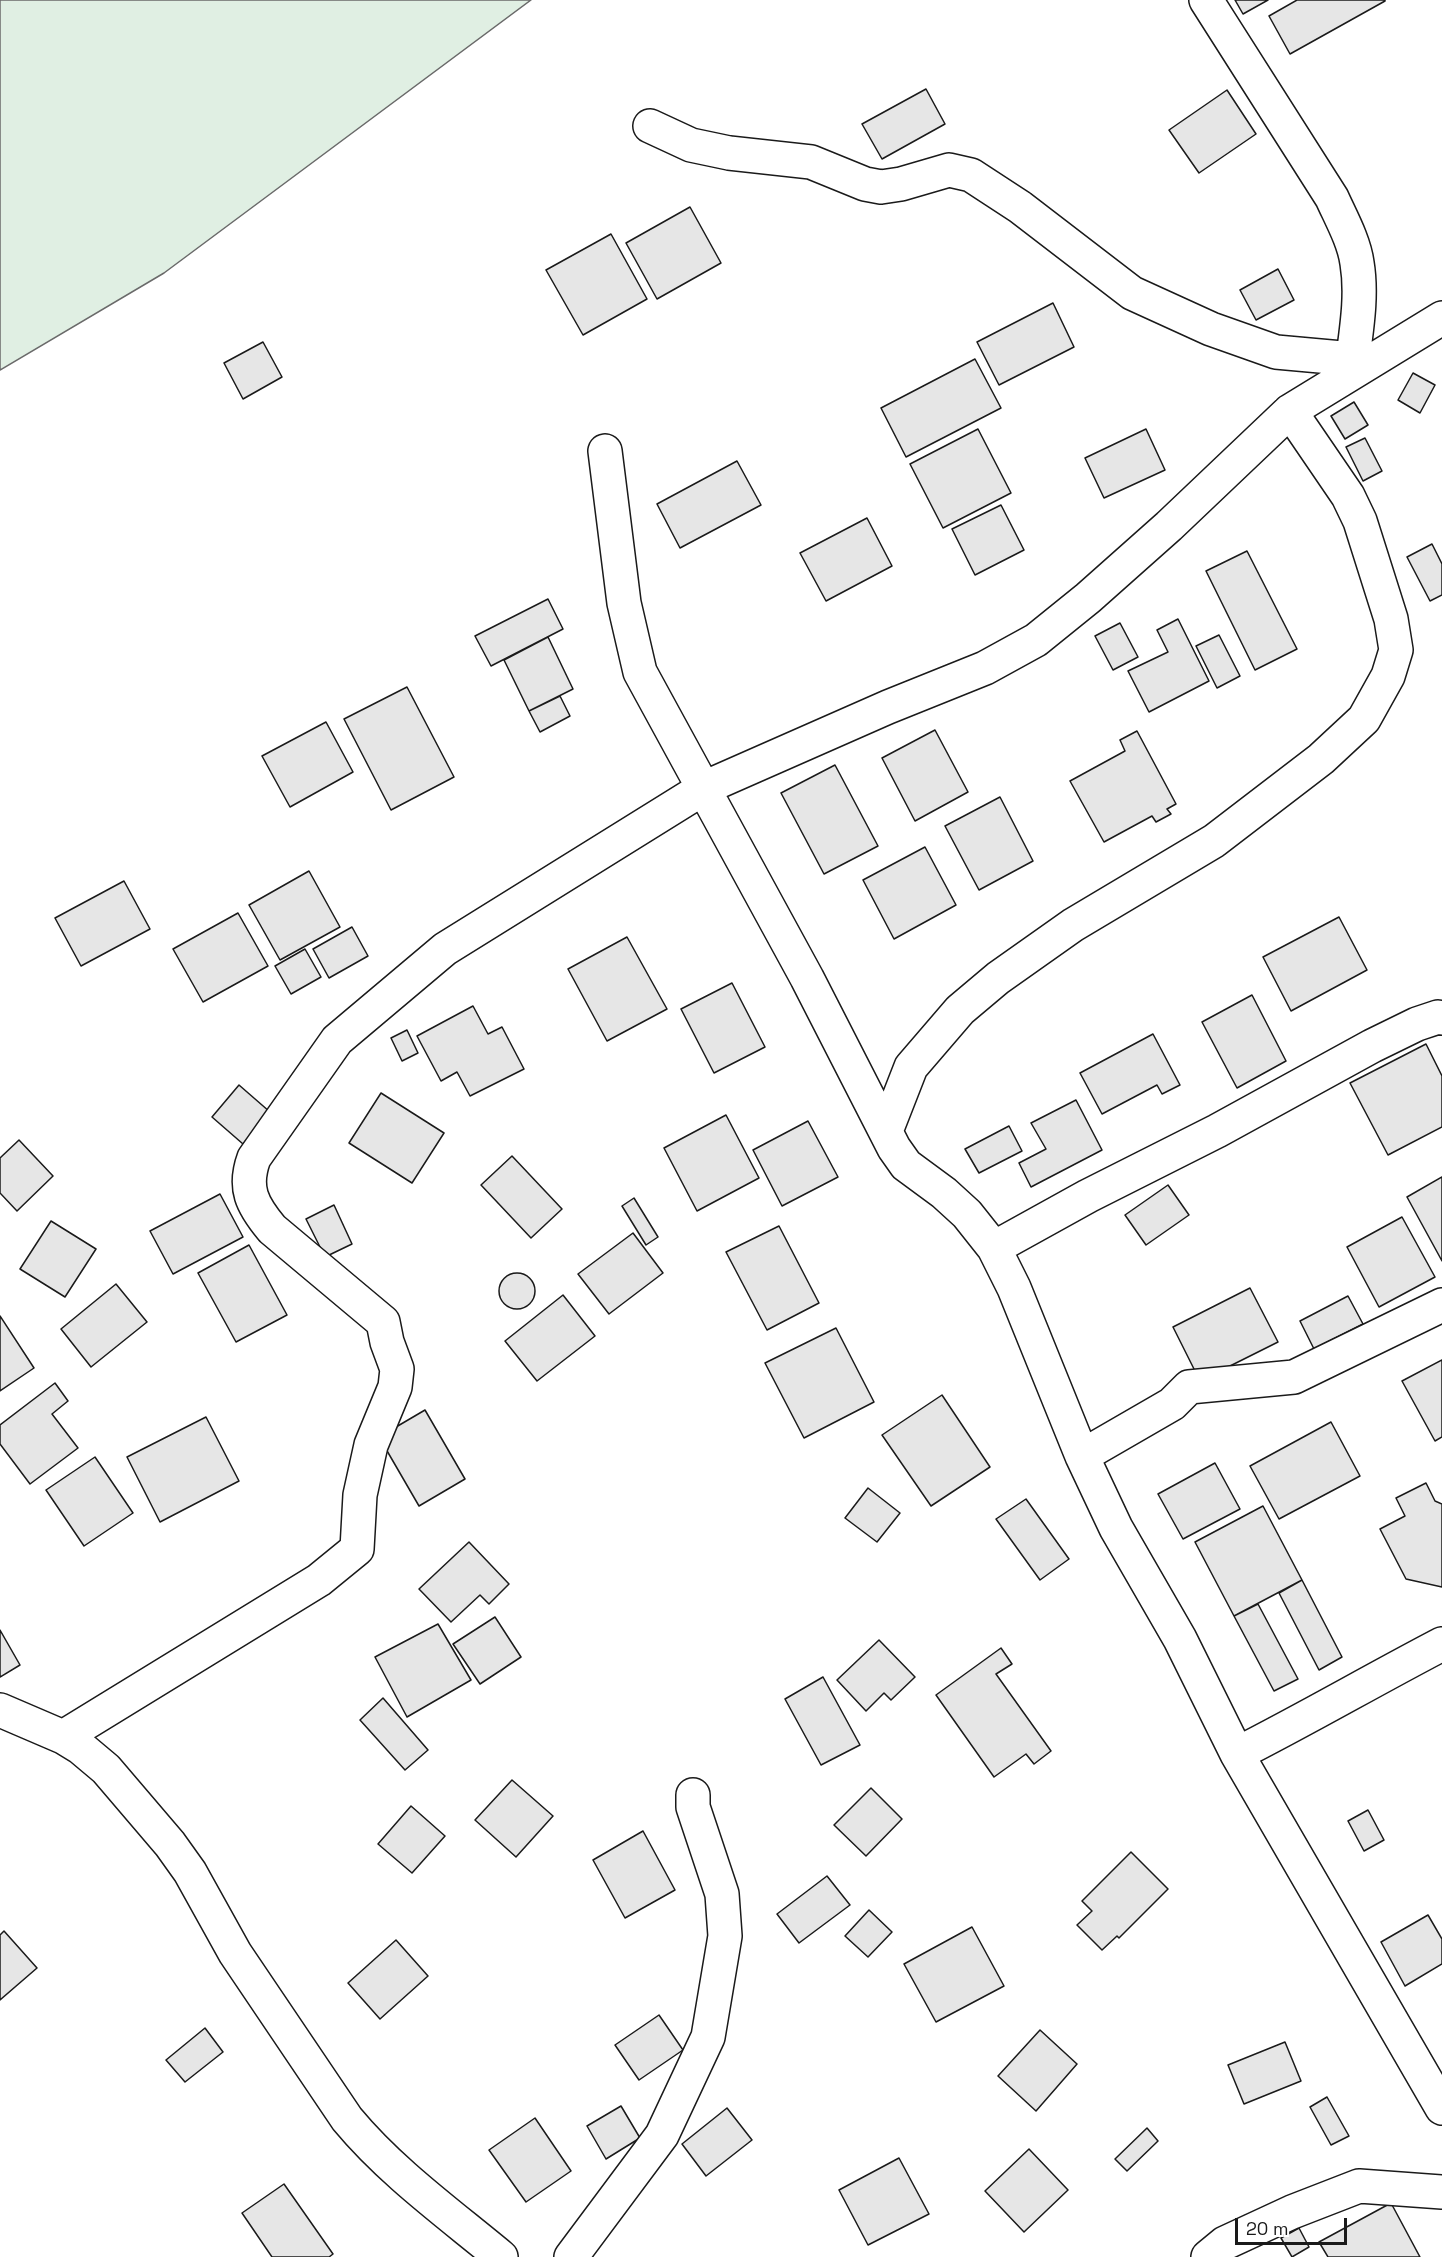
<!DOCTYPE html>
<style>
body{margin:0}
#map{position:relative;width:1442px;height:2257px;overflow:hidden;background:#fff;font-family:"Space Grotesk",sans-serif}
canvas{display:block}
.scale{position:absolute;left:1235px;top:2218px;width:112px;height:27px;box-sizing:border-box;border:3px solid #1a1a1a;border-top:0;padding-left:8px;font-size:18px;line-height:21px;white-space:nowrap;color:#1a1a1a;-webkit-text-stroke:4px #fff;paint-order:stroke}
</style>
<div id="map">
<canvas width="1442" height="2257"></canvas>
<div class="scale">20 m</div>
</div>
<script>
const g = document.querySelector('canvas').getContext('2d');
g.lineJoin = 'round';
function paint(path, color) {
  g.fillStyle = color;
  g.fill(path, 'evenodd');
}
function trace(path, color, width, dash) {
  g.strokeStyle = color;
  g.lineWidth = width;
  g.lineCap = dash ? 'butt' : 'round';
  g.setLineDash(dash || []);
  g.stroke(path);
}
const green = new Path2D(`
 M0 0H531L164 273 0 370Z`);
const building = new Path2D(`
 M1235 0H1268L1243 14Z
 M1297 0H1385V1L1290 54 1269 16Z
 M926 89 945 124 882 159 862 124Z
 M1227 90 1256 134 1199 173 1169 130Z
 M690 207 721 263 657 299 626 243Z
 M611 234 647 299 583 335 546 270Z
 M1278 269 1294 300 1256 320 1240 290Z
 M1053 303 1074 347 999 385 977 342Z
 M263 342 282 377 243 399 224 363Z
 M975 359 1001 408 906 457 881 408Z
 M1413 373 1435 385 1420 413 1398 400Z
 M1354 402 1368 425 1345 439 1331 416Z
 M978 429 1011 493 943 528 910 464Z
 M1146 429 1165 470 1104 498 1085 458Z
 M1365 438 1382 471 1363 481 1346 447Z
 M737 461 761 505 680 548 657 504Z
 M1001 505 1024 550 975 575 952 529Z
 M867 518 892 566 826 601 800 553Z
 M1432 544 1442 564V595L1430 601 1407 557Z
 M1247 551 1297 649 1255 670 1206 571Z
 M548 599 563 629 491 666 475 636Z
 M1178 619 1209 681 1149 712 1128 671 1168 652 1157 630Z
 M1120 623 1138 657 1113 670 1095 636Z
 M1219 635 1240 676 1217 688 1196 646Z
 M548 637 573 689 529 711 504 660Z
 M407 687 454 777 391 810 344 719Z
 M560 696 570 716 540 732 529 711Z
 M326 722 353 772 290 807 262 756Z
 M935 730 968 792 915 821 882 758Z
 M1137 731 1176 804 1167 809 1171 814 1156 822 1152 816 1104 842 1070 781 1125 751 1120 740Z
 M835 765 878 846 824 874 781 793Z
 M1000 797 1033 861 979 890 945 826Z
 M925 847 956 905 894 939 863 880Z
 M309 871 340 927 280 960 249 905Z
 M124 881 150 929 81 966 55 918Z
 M238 913 268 966 203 1002 173 949Z
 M1339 917 1367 970 1291 1011 1263 957Z
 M352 927 368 956 329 978 313 949Z
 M627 937 667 1009 607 1041 568 969Z
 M305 949 321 977 291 994 275 966Z
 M732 983 765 1047 714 1073 681 1009Z
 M1252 995 1286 1061 1237 1088 1202 1022Z
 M473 1006 488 1034 502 1027 524 1069 470 1096 457 1072 441 1081 417 1036Z
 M407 1030 418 1053 402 1061 391 1038Z
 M1153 1034 1180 1085 1162 1094 1157 1085 1102 1114 1080 1073Z
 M1426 1044 1442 1076V1127L1388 1155 1350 1083Z
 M239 1085 270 1112 243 1144 212 1117Z
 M381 1093 444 1133 412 1183 349 1143Z
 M1076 1100 1102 1150 1031 1187 1019 1163 1046 1149 1031 1123Z
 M726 1115 759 1178 697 1211 664 1148Z
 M808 1121 838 1177 782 1206 753 1150Z
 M1009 1126 1022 1151 979 1173 965 1149Z
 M19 1140 53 1176 17 1211 0 1193V1158Z
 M512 1156 562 1209 531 1238 481 1185Z
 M1442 1177V1261L1407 1197Z
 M1168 1185 1189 1215 1146 1245 1125 1215Z
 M220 1194 243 1237 173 1274 150 1231Z
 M634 1198 658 1237 646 1245 622 1206Z
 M334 1205 352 1244 325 1257 306 1219Z
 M1402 1217 1435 1277 1379 1307 1347 1247Z
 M51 1221 96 1249 65 1297 20 1269Z
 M779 1226 819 1303 767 1330 726 1252Z
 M633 1233 663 1273 609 1314 578 1274Z
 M249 1245 287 1315 236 1342 198 1273Z
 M499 1291a18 18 0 1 1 36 0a18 18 0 1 1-36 0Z
 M116 1284 147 1322 91 1367 61 1329Z
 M1250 1288 1278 1342 1200 1381 1173 1327Z
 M563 1295 595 1336 537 1381 505 1341Z
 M1348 1296 1363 1324 1314 1349 1300 1321Z
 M0 1316 34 1368 0 1391Z
 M836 1328 874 1402 804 1438 765 1363Z
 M1442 1360V1437L1435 1441 1402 1381Z
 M55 1383 68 1401 52 1414 78 1448 30 1484 0 1444V1425Z
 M942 1395 990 1467 931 1506 882 1435Z
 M425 1410 465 1479 419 1506 379 1437Z
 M206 1417 239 1481 160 1522 127 1457Z
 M1331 1422 1360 1476 1279 1519 1250 1466Z
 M95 1457 133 1513 84 1546 46 1490Z
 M1215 1463 1240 1509 1183 1539 1158 1494Z
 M1426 1483 1435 1501 1442 1504V1587L1406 1579 1380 1529 1405 1516 1396 1498Z
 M868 1488 900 1513 877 1542 845 1518Z
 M1026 1499 1069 1559 1040 1580 996 1519Z
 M1263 1506 1302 1580 1234 1616 1195 1542Z
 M469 1542 509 1584 489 1604 480 1595 451 1622 419 1589Z
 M1302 1580 1342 1657 1319 1670 1279 1593Z
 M1258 1604 1298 1679 1274 1691 1234 1616Z
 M495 1617 521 1657 480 1684 453 1644Z
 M438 1624 471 1680 407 1717 375 1657Z
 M0 1630 20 1665 0 1677Z
 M879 1640 915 1677 891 1700 884 1693 866 1711 837 1680Z
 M1001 1648 1012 1664 996 1674 1051 1751 1034 1764 1026 1754 994 1777 936 1695Z
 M823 1677 860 1745 821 1765 785 1699Z
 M383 1698 428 1750 405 1770 360 1720Z
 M512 1780 553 1816 516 1857 475 1820Z
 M871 1788 902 1819 866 1856 834 1825Z
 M411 1806 445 1836 412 1873 378 1844Z
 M1368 1810 1384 1840 1364 1851 1348 1821Z
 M643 1831 675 1890 625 1918 593 1860Z
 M1131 1852 1168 1889 1119 1938 1117 1936 1102 1950 1077 1925 1092 1911 1082 1901Z
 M827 1876 850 1905 799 1943 777 1914Z
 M869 1910 892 1932 868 1957 845 1936Z
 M1428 1915 1442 1939V1964L1405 1986 1381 1942Z
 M972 1927 1004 1986 936 2022 904 1964Z
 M4 1931 37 1968 0 2000V1935Z
 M396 1940 428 1976 380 2019 348 1983Z
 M659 2015 683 2050 639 2080 615 2045Z
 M205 2028 223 2052 185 2082 166 2060Z
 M1040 2030 1077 2064 1036 2111 998 2076Z
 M1285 2042 1301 2081 1244 2104 1228 2065Z
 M1327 2097 1349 2136 1331 2145 1310 2107Z
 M621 2106 640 2138 606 2159 587 2126Z
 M727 2108 752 2140 706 2176 682 2144Z
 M535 2118 571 2171 526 2202 489 2150Z
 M1147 2128 1158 2141 1127 2171 1115 2159Z
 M1029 2149 1068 2190 1024 2232 985 2191Z
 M899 2158 929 2214 868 2245 839 2190Z
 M284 2184 333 2254 329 2257H272L242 2213Z
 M1391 2203 1420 2257H1328L1319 2242Z
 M1299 2228 1309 2247 1292 2257 1281 2238Z`);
const minor = new Path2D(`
 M1206 0 1332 198C1341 218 1354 241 1357 263 1363 299 1355 337 1351 373
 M650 126 691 145 729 153 811 162 865 184 881 187 901 184 949 170 971 175 1020 207 1132 293 1211 329 1276 352 1353 359
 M605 451 624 603 640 672 807 978 894 1148 906 1165 944 1193 967 1214 994 1248 1014 1288 1082 1456 1116 1528 1180 1639 1237 1754 1442 2108
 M886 1131 911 1067 960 1010 998 978 1073 925 1214 841 1321 759 1364 719 1388 676 1396 650 1391 619 1360 521 1348 496 1290 411
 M994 1248 1088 1196 1217 1131 1372 1046 1417 1024 1438 1017 1442 1018
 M1082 1456 1172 1404 1189 1387 1294 1377 1442 1305
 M0 1710 63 1737 81 1748 106 1769 170 1844 190 1872 235 1953 347 2119C391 2172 448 2213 501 2257
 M63 1737 319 1580 357 1549 360 1495 371 1445 395 1387 397 1369 387 1342 383 1322 272 1229C252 1205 243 1188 254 1158L337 1040 445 949 704 788 888 707 985 668 1036 640 1088 598 1169 526 1290 411 1442 318
 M1237 1754C1306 1719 1373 1680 1442 1644
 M571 2257 662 2135 708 2037 725 1936 722 1894 693 1807V1795
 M1208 2257 1225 2243 1292 2212 1359 2186 1442 2192`);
paint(green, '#e0efe3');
trace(green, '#6a6a6a', 1.5);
paint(building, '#e6e6e6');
trace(building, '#1a1a1a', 1.5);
trace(minor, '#1a1a1a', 36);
trace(minor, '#fff', 33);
</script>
